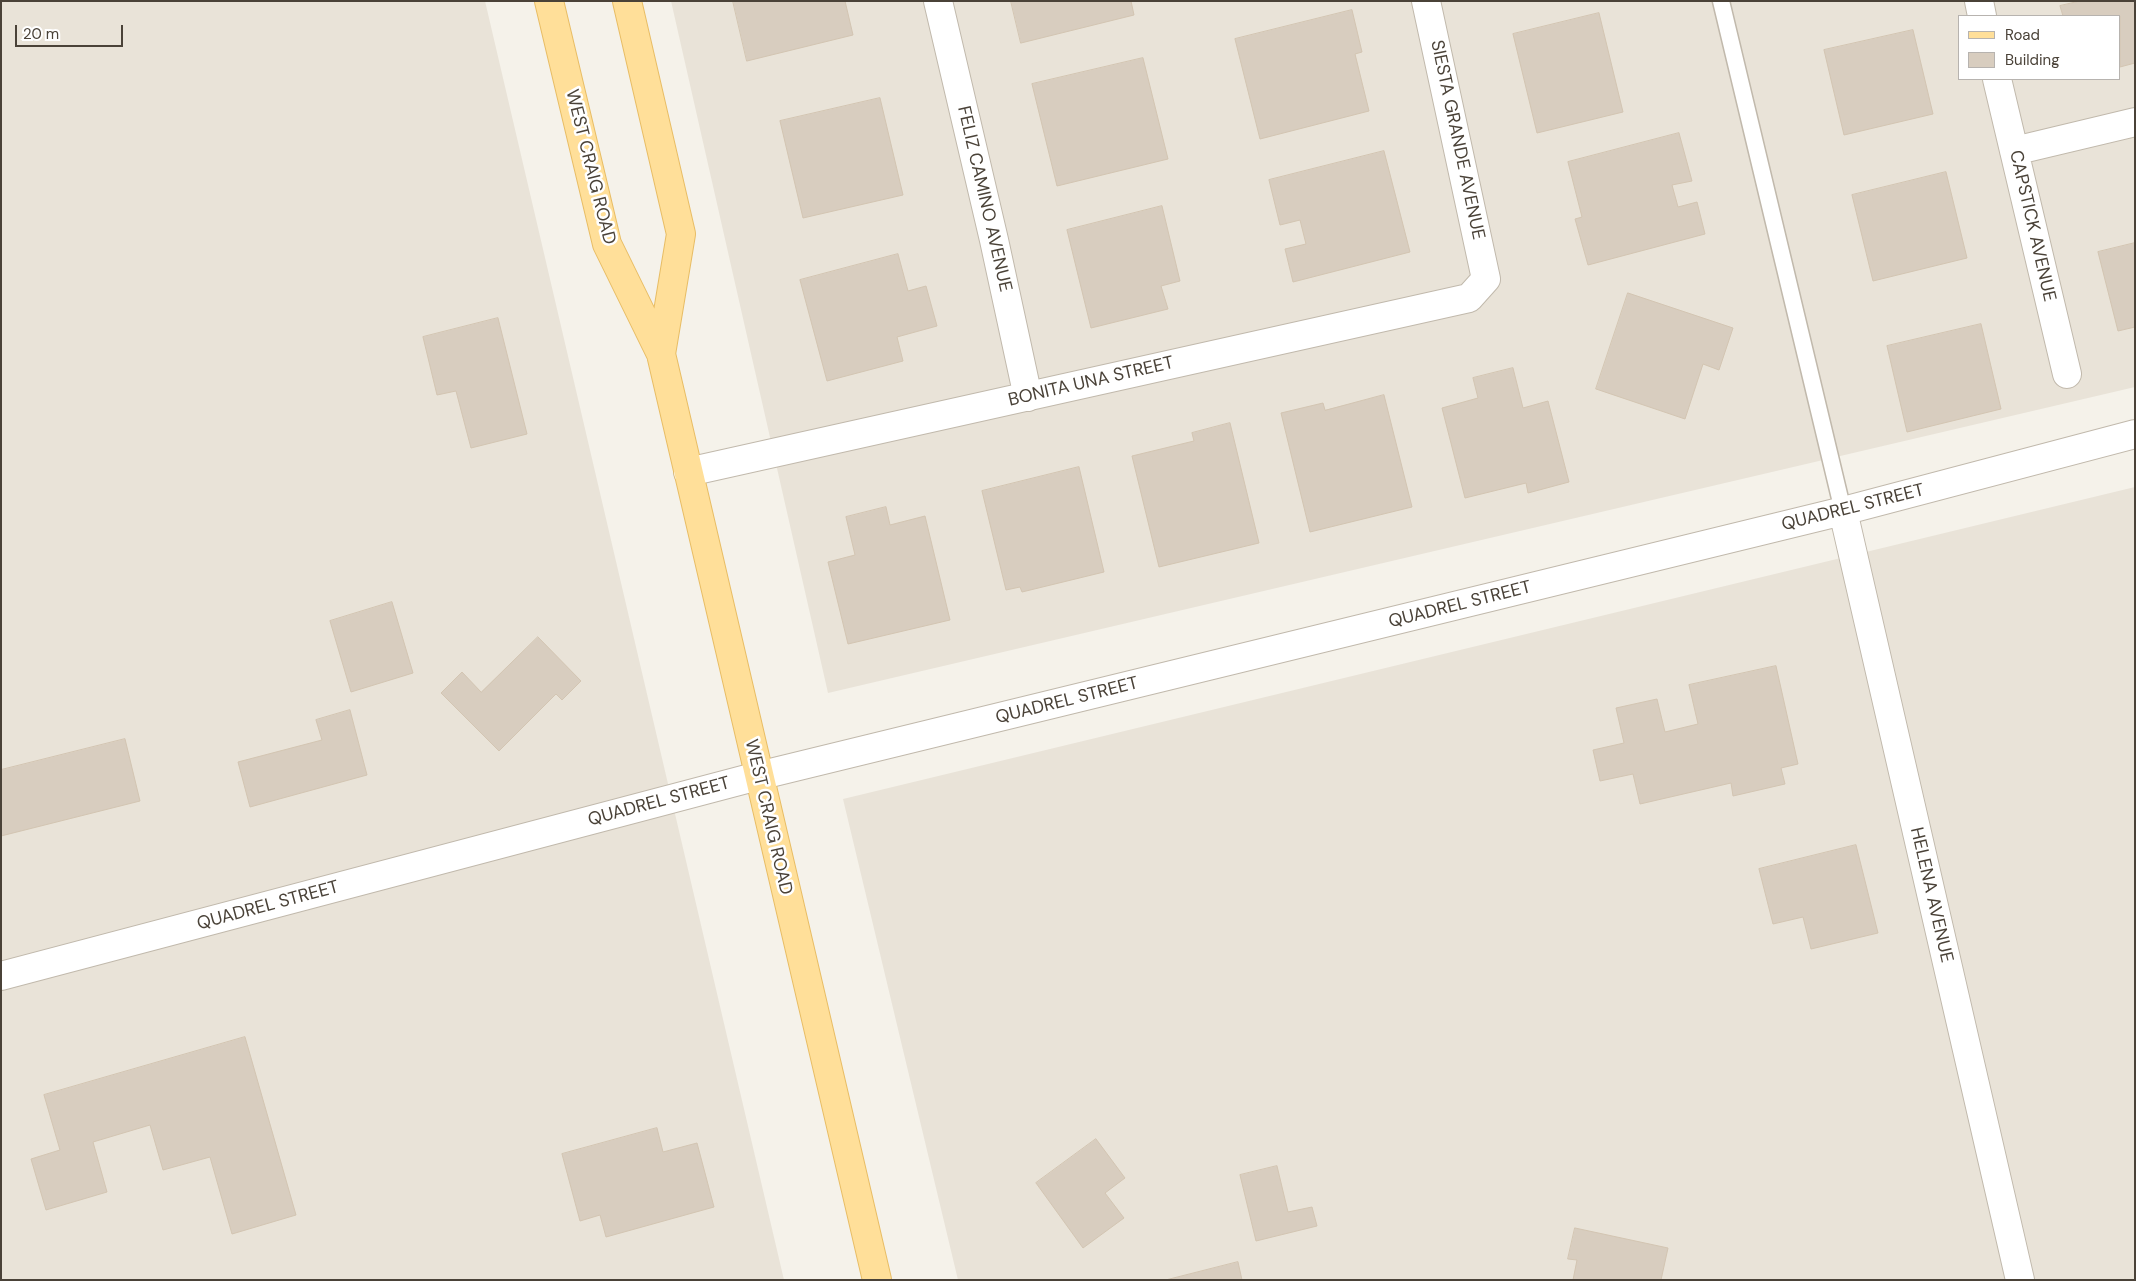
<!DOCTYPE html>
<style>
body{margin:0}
#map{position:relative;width:2136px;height:1281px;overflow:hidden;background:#f5f2ea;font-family:"DM Sans",sans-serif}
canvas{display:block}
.frame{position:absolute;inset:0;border:2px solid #4a4238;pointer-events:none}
.legend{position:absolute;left:1958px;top:15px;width:162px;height:65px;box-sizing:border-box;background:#fff;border:1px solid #b7b3af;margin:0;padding:6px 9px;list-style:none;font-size:15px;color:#4a4238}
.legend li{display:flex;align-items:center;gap:10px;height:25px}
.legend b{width:25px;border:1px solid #b7b3af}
.scale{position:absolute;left:15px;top:25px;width:108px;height:22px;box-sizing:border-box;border:2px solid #4a4238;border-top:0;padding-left:6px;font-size:15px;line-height:18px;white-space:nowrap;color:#4a4238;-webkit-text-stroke:4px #fff;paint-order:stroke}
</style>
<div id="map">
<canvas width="2136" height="1281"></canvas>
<div class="frame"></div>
<ul class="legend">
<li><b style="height:6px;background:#ffdf99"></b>Road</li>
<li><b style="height:14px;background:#d8cdbf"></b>Building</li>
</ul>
<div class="scale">20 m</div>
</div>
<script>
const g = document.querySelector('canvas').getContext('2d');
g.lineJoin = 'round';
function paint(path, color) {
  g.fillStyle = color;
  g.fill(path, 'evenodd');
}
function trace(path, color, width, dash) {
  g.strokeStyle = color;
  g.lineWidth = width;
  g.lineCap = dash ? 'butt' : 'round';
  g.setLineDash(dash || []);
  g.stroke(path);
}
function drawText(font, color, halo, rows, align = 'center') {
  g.font = font + ' "DM Sans",sans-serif';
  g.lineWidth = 5;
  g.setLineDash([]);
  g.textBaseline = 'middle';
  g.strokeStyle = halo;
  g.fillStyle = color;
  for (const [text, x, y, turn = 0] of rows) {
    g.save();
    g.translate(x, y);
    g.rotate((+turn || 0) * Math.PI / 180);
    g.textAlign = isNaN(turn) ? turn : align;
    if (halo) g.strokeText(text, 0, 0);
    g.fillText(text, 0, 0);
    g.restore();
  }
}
const residential = new Path2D(`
 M1 1H485L784 1280H1Z
 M671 1H2135V387L828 693ZM1960 16H2120V79H1960Z
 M2135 487V1280H958L843 799Z`);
const building = new Path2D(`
 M733 1H845L853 35 747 61Z
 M1011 1H1131L1134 15 1021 43Z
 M2080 1H2135V63L2120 67V16H2063L2060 6Z
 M1352 10 1362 52 1355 54 1369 111 1260 139 1235 39Z
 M1599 13 1623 112 1537 133 1513 34Z
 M1913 30 1933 114 1844 135 1824 50Z
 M1143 58 1168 159 1057 186 1032 84Z
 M880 98 903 195 803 218 780 121Z
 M1679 133 1692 181 1672 185 1678 207 1697 202 1705 234 1588 265 1575 219 1582 217 1568 162Z
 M1384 151 1410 252 1293 282 1285 249 1306 244 1300 220 1280 225 1269 180Z
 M1946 172 1967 258 1873 281 1852 195Z
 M1162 206 1180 281 1161 286 1168 309 1091 328 1067 230Z
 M2135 243V327L2118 331 2098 252Z
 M898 254 908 291 926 286 937 326 897 337 903 361 827 381 800 280Z
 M1628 293 1733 328 1719 370 1703 364 1685 419 1596 389Z
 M498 318 527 434 471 448 456 391 437 395 423 337Z
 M1981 324 2001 409 1907 432 1887 346Z
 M1513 368 1523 408 1548 401 1569 482 1528 493 1526 483 1465 498 1442 408 1478 398 1473 378Z
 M1384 395 1412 507 1310 532 1281 413 1323 403 1325 410Z
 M1230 423 1259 543 1159 567 1132 456 1194 441 1192 433Z
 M1079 467 1104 572 1022 592 1020 587 1006 590 982 491Z
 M886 507 890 525 925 516 950 620 848 644 828 562 855 555 846 517Z
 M392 602 413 673 351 692 330 621Z
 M538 637 581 681 562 700 556 694 499 751 441 693 462 672 481 692Z
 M1776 666 1798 764 1781 768 1785 784 1733 796 1731 783 1640 804 1633 774 1600 781 1593 750 1624 743 1616 708 1657 699 1665 732 1698 724 1689 685Z
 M350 710 367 775 250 807 238 762 322 740 316 720Z
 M125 739 140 801 1 836V770Z
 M1856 845 1878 933 1811 949 1803 917 1773 924 1759 869Z
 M245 1037 296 1215 232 1234 210 1157 163 1170 150 1125 93 1142 107 1192 46 1210 31 1159 60 1150 44 1095Z
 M657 1128 663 1152 697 1143 714 1207 606 1237 600 1215 580 1221 562 1154Z
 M1096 1139 1125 1178 1105 1193 1124 1218 1083 1248 1036 1183Z
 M1277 1166 1288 1212 1312 1207 1317 1226 1256 1241 1240 1175Z
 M1575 1228 1668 1248 1661 1280H1573L1577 1260 1568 1259Z
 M1238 1262 1242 1280H1166Z`);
const service = new Path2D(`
 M1721 1 1843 511`);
const minor = new Path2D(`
 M938 1 994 240 1028 397
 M1979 1 1982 16
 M1997 79 2067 374
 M2014 151 2135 122
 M688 472 1469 298 1486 279 1426 1
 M1843 511 2020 1280
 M1 976 758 776 1843 511 2135 434`);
const primary = new Path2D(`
 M549 1 607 244 661 354 877 1280
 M627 1 681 234 661 354`);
const streetNames = [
 ["SIESTA GRANDE AVENUE",1457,140,78],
 ["WEST CRAIG ROAD",590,167,76],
 ["FELIZ CAMINO AVENUE",984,199,77],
 ["CAPSTICK AVENUE",2032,226,77],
 ["BONITA UNA STREET",1091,382,-13],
 ["QUADREL STREET",1853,508,-14],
 ["QUADREL STREET",1460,605,-14],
 ["QUADREL STREET",1067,701,-14],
 ["QUADREL STREET",659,802,-15],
 ["WEST CRAIG ROAD",768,817,77],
 ["HELENA AVENUE",1931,895,77],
 ["QUADREL STREET",268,906,-15]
];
paint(residential, '#e9e3d8');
paint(building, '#d8cdbf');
trace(building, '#d3c5b2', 1);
trace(service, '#c1b9ac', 19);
trace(minor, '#c1b9ac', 30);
trace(primary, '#e8bd65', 30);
trace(service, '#fff', 16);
trace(minor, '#fff', 28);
trace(primary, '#ffdf99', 28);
drawText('18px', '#4a4238', '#fff', streetNames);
</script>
